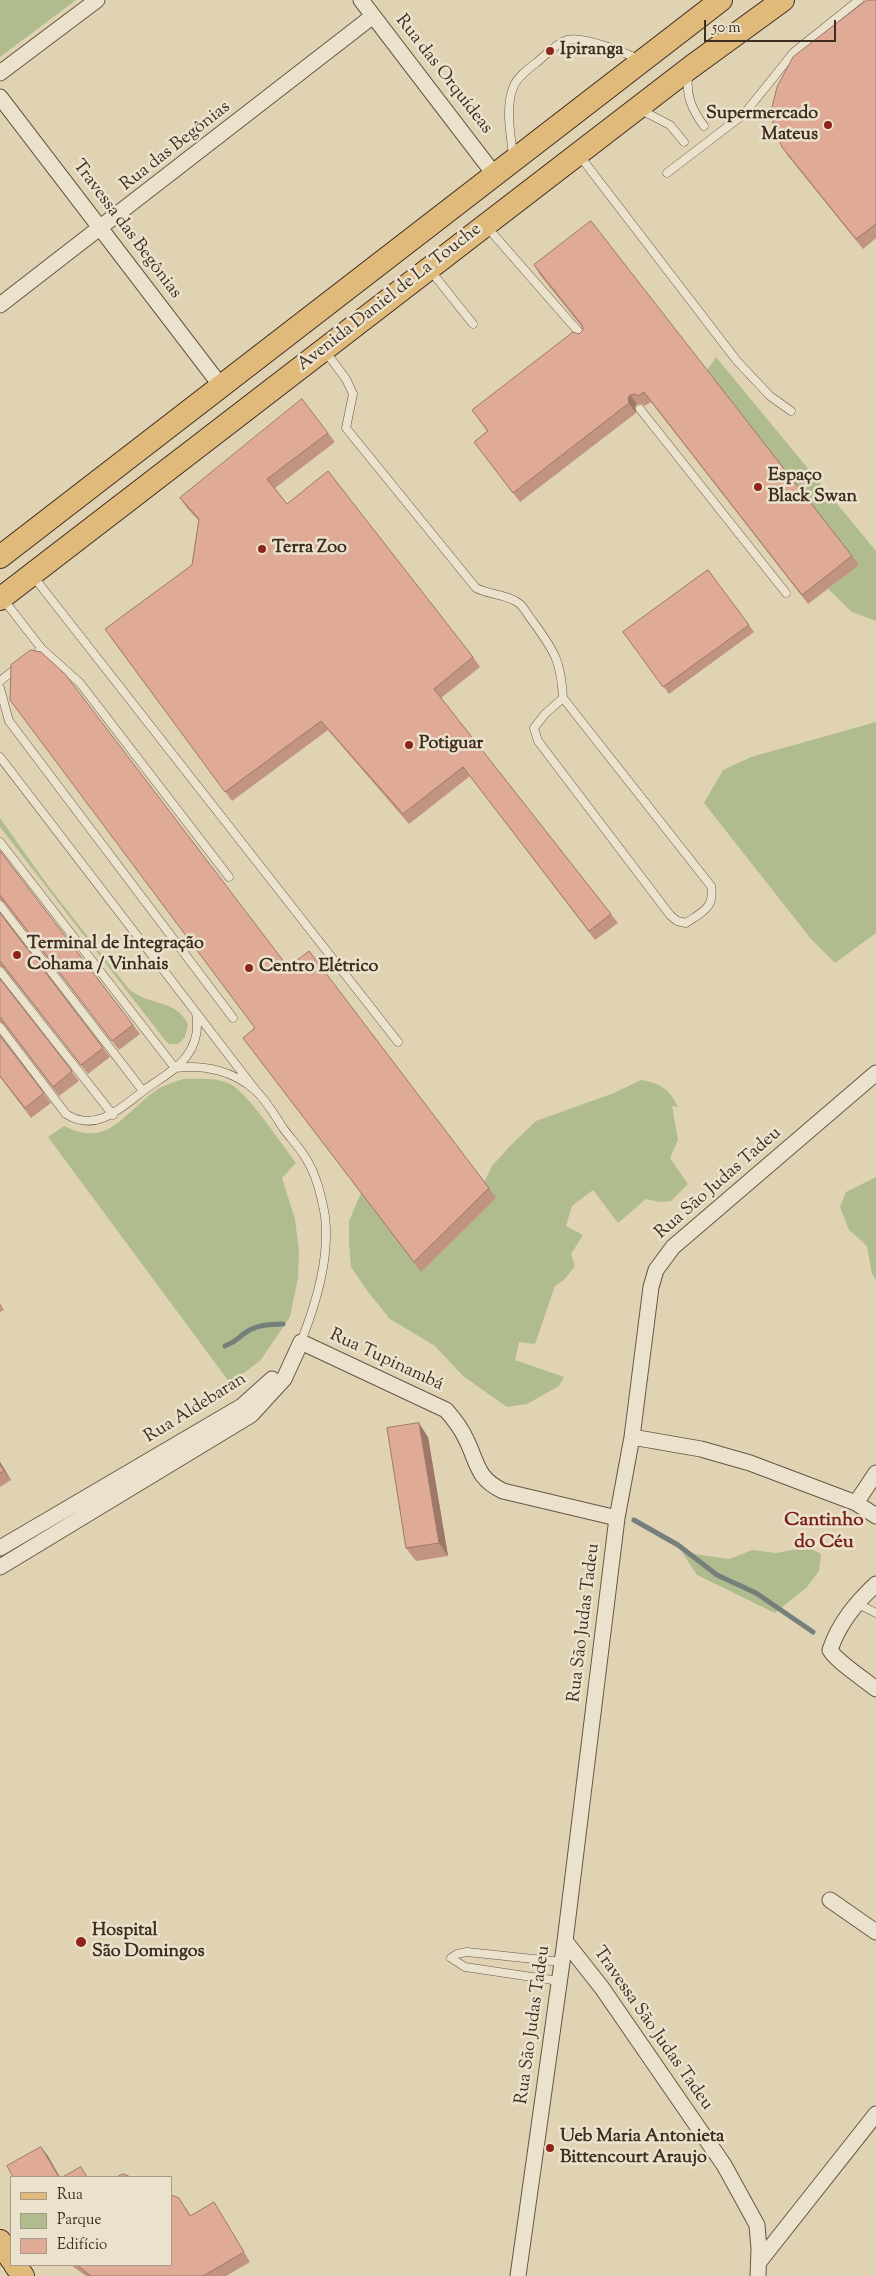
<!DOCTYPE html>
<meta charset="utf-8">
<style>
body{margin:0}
#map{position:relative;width:876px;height:2276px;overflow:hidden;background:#e0d3b4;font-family:"Sorts Mill Goudy",serif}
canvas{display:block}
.legend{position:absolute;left:10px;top:2176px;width:162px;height:90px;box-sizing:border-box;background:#ebe2ce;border:1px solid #a69a88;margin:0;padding:6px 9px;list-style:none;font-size:15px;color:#3f2d20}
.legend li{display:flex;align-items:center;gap:10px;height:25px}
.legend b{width:25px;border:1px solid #a69a88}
.scale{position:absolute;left:704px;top:20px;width:132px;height:22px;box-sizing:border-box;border:2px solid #3f2d20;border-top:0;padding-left:6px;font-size:15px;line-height:18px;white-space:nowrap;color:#3f2d20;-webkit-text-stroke:4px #ebe2ce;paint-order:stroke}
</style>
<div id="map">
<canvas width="876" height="2276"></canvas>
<ul class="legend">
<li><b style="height:6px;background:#e0ba7a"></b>Rua</li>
<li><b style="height:14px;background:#b1bc8e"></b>Parque</li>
<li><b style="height:14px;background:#e0ab96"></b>Edifício</li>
</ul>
<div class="scale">50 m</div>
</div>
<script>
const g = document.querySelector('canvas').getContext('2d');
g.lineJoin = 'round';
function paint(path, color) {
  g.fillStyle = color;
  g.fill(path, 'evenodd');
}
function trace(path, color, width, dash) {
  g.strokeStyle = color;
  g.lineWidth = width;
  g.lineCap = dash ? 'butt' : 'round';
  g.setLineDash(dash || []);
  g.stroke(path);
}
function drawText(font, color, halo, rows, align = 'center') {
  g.font = font + ' "Sorts Mill Goudy",serif';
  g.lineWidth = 5;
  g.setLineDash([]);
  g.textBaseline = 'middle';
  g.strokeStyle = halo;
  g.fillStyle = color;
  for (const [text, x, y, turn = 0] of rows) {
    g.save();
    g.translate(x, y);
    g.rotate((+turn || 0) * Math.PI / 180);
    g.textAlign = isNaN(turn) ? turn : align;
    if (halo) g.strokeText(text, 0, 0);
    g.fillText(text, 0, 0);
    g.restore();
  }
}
const green = new Path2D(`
 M0 0H76L0 57Z
 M716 357 876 551V621L852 612 828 589 858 565 707 370Z
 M876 722V933L835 963 811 939 704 803 723 770 751 757Z
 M0 818 49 887 128 988C150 1008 174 997 188 1024L185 1037 178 1044H169L164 1039 0 827Z
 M183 1079C199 1079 218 1077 232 1085 250 1096 282 1145 296 1163L282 1178 295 1219 299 1252 298 1278 290 1317 260 1361 230 1383 48 1137 64 1126C108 1148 122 1115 154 1092 162 1086 173 1082 183 1079Z
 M641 1080C660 1083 670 1089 678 1107L672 1106 678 1140 670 1158 688 1184 671 1201 659 1202 646 1199 618 1223 593 1190 572 1206 566 1226 583 1235 571 1254 575 1266 564 1280 555 1286 535 1344 519 1342 515 1360 564 1377 559 1386 527 1404 507 1407 463 1376 435 1346 390 1319 368 1292 351 1267 349 1243V1221L361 1193 421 1271 484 1182 492 1166 510 1146 536 1121 614 1093Z
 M876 1177V1280L872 1274 867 1246 849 1230 840 1207 846 1192Z
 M807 1547 821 1554 819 1571 807 1587 775 1613 697 1575 682 1552 729 1559 752 1550 776 1553Z`);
const stream = new Path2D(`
 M225 1346C238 1341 238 1337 248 1331 257 1325 272 1324 283 1324
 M634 1520 678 1545 717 1575 756 1593 813 1632`);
const lane = new Path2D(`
 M688 76C686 96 692 110 704 126
 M641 110 670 125 684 142
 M579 155 737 361 770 396 791 411
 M513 156C511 135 505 109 513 88 516 78 528 69 536 63 545 56 556 43 567 40 582 35 626 53 640 60
 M667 173 744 114 794 52 859 0
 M487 227 584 338
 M430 270 473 324
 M325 351 346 379 353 394 346 428 476 588C489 595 508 594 520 604 525 609 529 617 534 623 555 652 561 662 563 698L545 714 534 728 538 741 670 915 677 921 686 923C702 912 715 908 711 886L563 698
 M640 409 786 593
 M33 576 398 1042
 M3 599 42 649 39 650
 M42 649 80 683 229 877
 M0 681 18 667
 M0 688 9 721 233 1018
 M0 757 257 1092
 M0 842 175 1068
 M0 905 143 1091
 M0 971 113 1115
 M0 1027 66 1114C97 1134 123 1106 147 1088 160 1079 176 1070 186 1057 196 1044 199 1029 196 1013
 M175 1068C204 1064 234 1071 256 1091 267 1101 275 1116 283 1128 291 1139 302 1150 308 1162 317 1177 322 1199 325 1216 330 1259 316 1303 301 1342
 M856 1603 876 1613
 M559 1981 465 1967 451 1958 457 1954 467 1952 562 1962`);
const street = new Path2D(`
 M361 0 494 174
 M0 73 97 0
 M0 97 221 386
 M0 305 373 16
 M301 1342 446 1410C454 1419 461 1428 466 1439 478 1463 476 1478 503 1491L617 1518
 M632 1437 701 1449 750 1463 856 1503 876 1516
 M856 1503 876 1473
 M0 1548 242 1406 272 1379
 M0 1567 251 1415 284 1379 301 1342
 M876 1584C856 1603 839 1623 830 1650 835 1660 865 1680 876 1689
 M830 1900 876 1932
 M565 1941 602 1988 724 2165 757 2225 759 2249 758 2276
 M759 2262 876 2114
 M518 2276 565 1941 617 1518 632 1437 651 1287 656 1270 673 1247 876 1073`);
const primary = new Path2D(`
 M0 557 721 0
 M0 599 691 67 783 0
 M0 2241 11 2259
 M15 2265 23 2276`);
const wall = new Path2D(`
 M876 0V238L863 249 788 156 782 147Z
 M534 265 852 556 859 565 808 604 651 402 645 406 642 404H637L635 407 636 413 520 502 474 442 487 431 472 410 579 334 583 330 582 327 540 275Z
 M328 433 335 442 275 488 287 504 473 657 480 667 441 698 611 914 618 923 595 940 470 776 409 824 328 730 232 801 111 638 192 565 199 521 187 508 180 498Z
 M708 570 754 632 669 694 623 632Z
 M0 851 140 1034 119 1050 4 902 0 900Z
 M0 913 110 1057 88 1074 4 968 0 967Z
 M288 967 489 1188 496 1198 421 1272 243 1038 254 1028Z
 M0 979 79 1081 59 1096 4 1024 0 1022Z
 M0 1036 51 1103 31 1118 0 1077Z
 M0 1303 4 1310 0 1312Z
 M428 1437 448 1556 416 1561 406 1548Z
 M0 1462 11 1480 0 1487Z
 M214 2202 250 2262 226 2276H86L71 2265H171L186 2208 191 2216Z`);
const shadedWall = new Path2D(`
 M630 395 637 404 635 407 636 413 629 403 628 398Z
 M419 1423 428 1437 448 1556 439 1543Z
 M0 1462 11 1480 4 1471 0 1464Z
 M41 2147 48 2156 60 2177H59Z`);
const building = new Path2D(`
 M867 0H876V224L856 239 782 147 773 124 772 107 777 87 793 57Z
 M591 221 852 556 802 595 644 392 638 396 635 394 630 395 628 398 629 403 513 493 474 442 488 431 472 410 573 332 579 334 583 330 582 325 534 265Z
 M302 399 328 433 267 479 287 504 328 471 473 657 434 689 611 914 589 931 463 767 403 814 321 721 225 792 105 629 192 565 199 519 180 498Z
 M708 570 749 625 663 687 623 632Z
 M31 650 41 652 65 674 288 967 309 951 489 1188 414 1262 243 1038 255 1028 10 700 11 665Z
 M0 851 133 1025 112 1041 0 895Z
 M0 913 103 1048 81 1065 0 961Z
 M0 979 72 1071 53 1087 0 1017Z
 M0 1036 44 1093 25 1108 0 1076Z
 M419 1423 439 1543 406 1548 387 1428Z
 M0 1464 4 1471 0 1473Z
 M41 2147 59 2177H13L7 2166Z
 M81 2167 87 2177H63Z
 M123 2174 131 2177H117Z
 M171 2195 179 2198 190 2216 214 2202 244 2252 203 2276H91L77 2265H171Z`);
const markers = [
 [550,51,5,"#8f2418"],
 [828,125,5,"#8f2418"],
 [758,487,5,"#8f2418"],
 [262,549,5,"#8f2418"],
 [409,745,5,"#8f2418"],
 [17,955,5,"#8f2418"],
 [249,968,5,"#8f2418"],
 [81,1942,6,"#8f2418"],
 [550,2148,5,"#8f2418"]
];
const poiNames = [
 ["Ipiranga",560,51],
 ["Supermercado",818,115,"right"],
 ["Mateus",818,136,"right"],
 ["Espaço",768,477],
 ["Black Swan",768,498],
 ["Terra Zoo",272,549],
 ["Potiguar",419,745],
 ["Terminal de Integração",27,945],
 ["Cohama / Vinhais",27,966],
 ["Centro Elétrico",259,968],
 ["Hospital",92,1932],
 ["São Domingos",92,1953],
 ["Ueb Maria Antonieta",560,2138],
 ["Bittencourt Araujo",560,2159]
];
const streetNames = [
 ["Rua das Orquídeas",443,75,52],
 ["Rua das Begônias",176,147,-38],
 ["Travessa das Begônias",126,230,53],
 ["Avenida Daniel de La Touche",390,298,-38],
 ["Rua São Judas Tadeu",719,1184,-41],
 ["Rua Tupinambá",386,1361,25],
 ["Rua Aldebaran",196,1409,-32],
 ["Rua São Judas Tadeu",585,1623,-83],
 ["Rua São Judas Tadeu",534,2025,-82],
 ["Travessa São Judas Tadeu",652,2029,55]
];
const neighbourhoodNames = [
 ["Cantinho",824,1522],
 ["do Céu",824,1544]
];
paint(green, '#b1bc8e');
trace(stream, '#757f7b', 5);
trace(lane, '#675645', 9);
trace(street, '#675645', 17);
trace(primary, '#3f2d20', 24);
trace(lane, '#ebe2ce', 8);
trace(street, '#ebe2ce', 15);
trace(primary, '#e0ba7a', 22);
paint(wall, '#c19381');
paint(shadedWall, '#9d7869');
paint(building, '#e0ab96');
trace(building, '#9d7869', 1);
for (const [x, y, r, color] of markers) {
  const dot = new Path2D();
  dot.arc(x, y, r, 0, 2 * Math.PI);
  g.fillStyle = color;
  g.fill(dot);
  trace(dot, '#ebe2ce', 2);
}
drawText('bold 18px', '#3f2d20', '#ebe2ce', poiNames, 'left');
drawText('18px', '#3f2d20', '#ebe2ce', streetNames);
drawText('bold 19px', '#7a1f14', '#ebe2ce', neighbourhoodNames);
</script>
